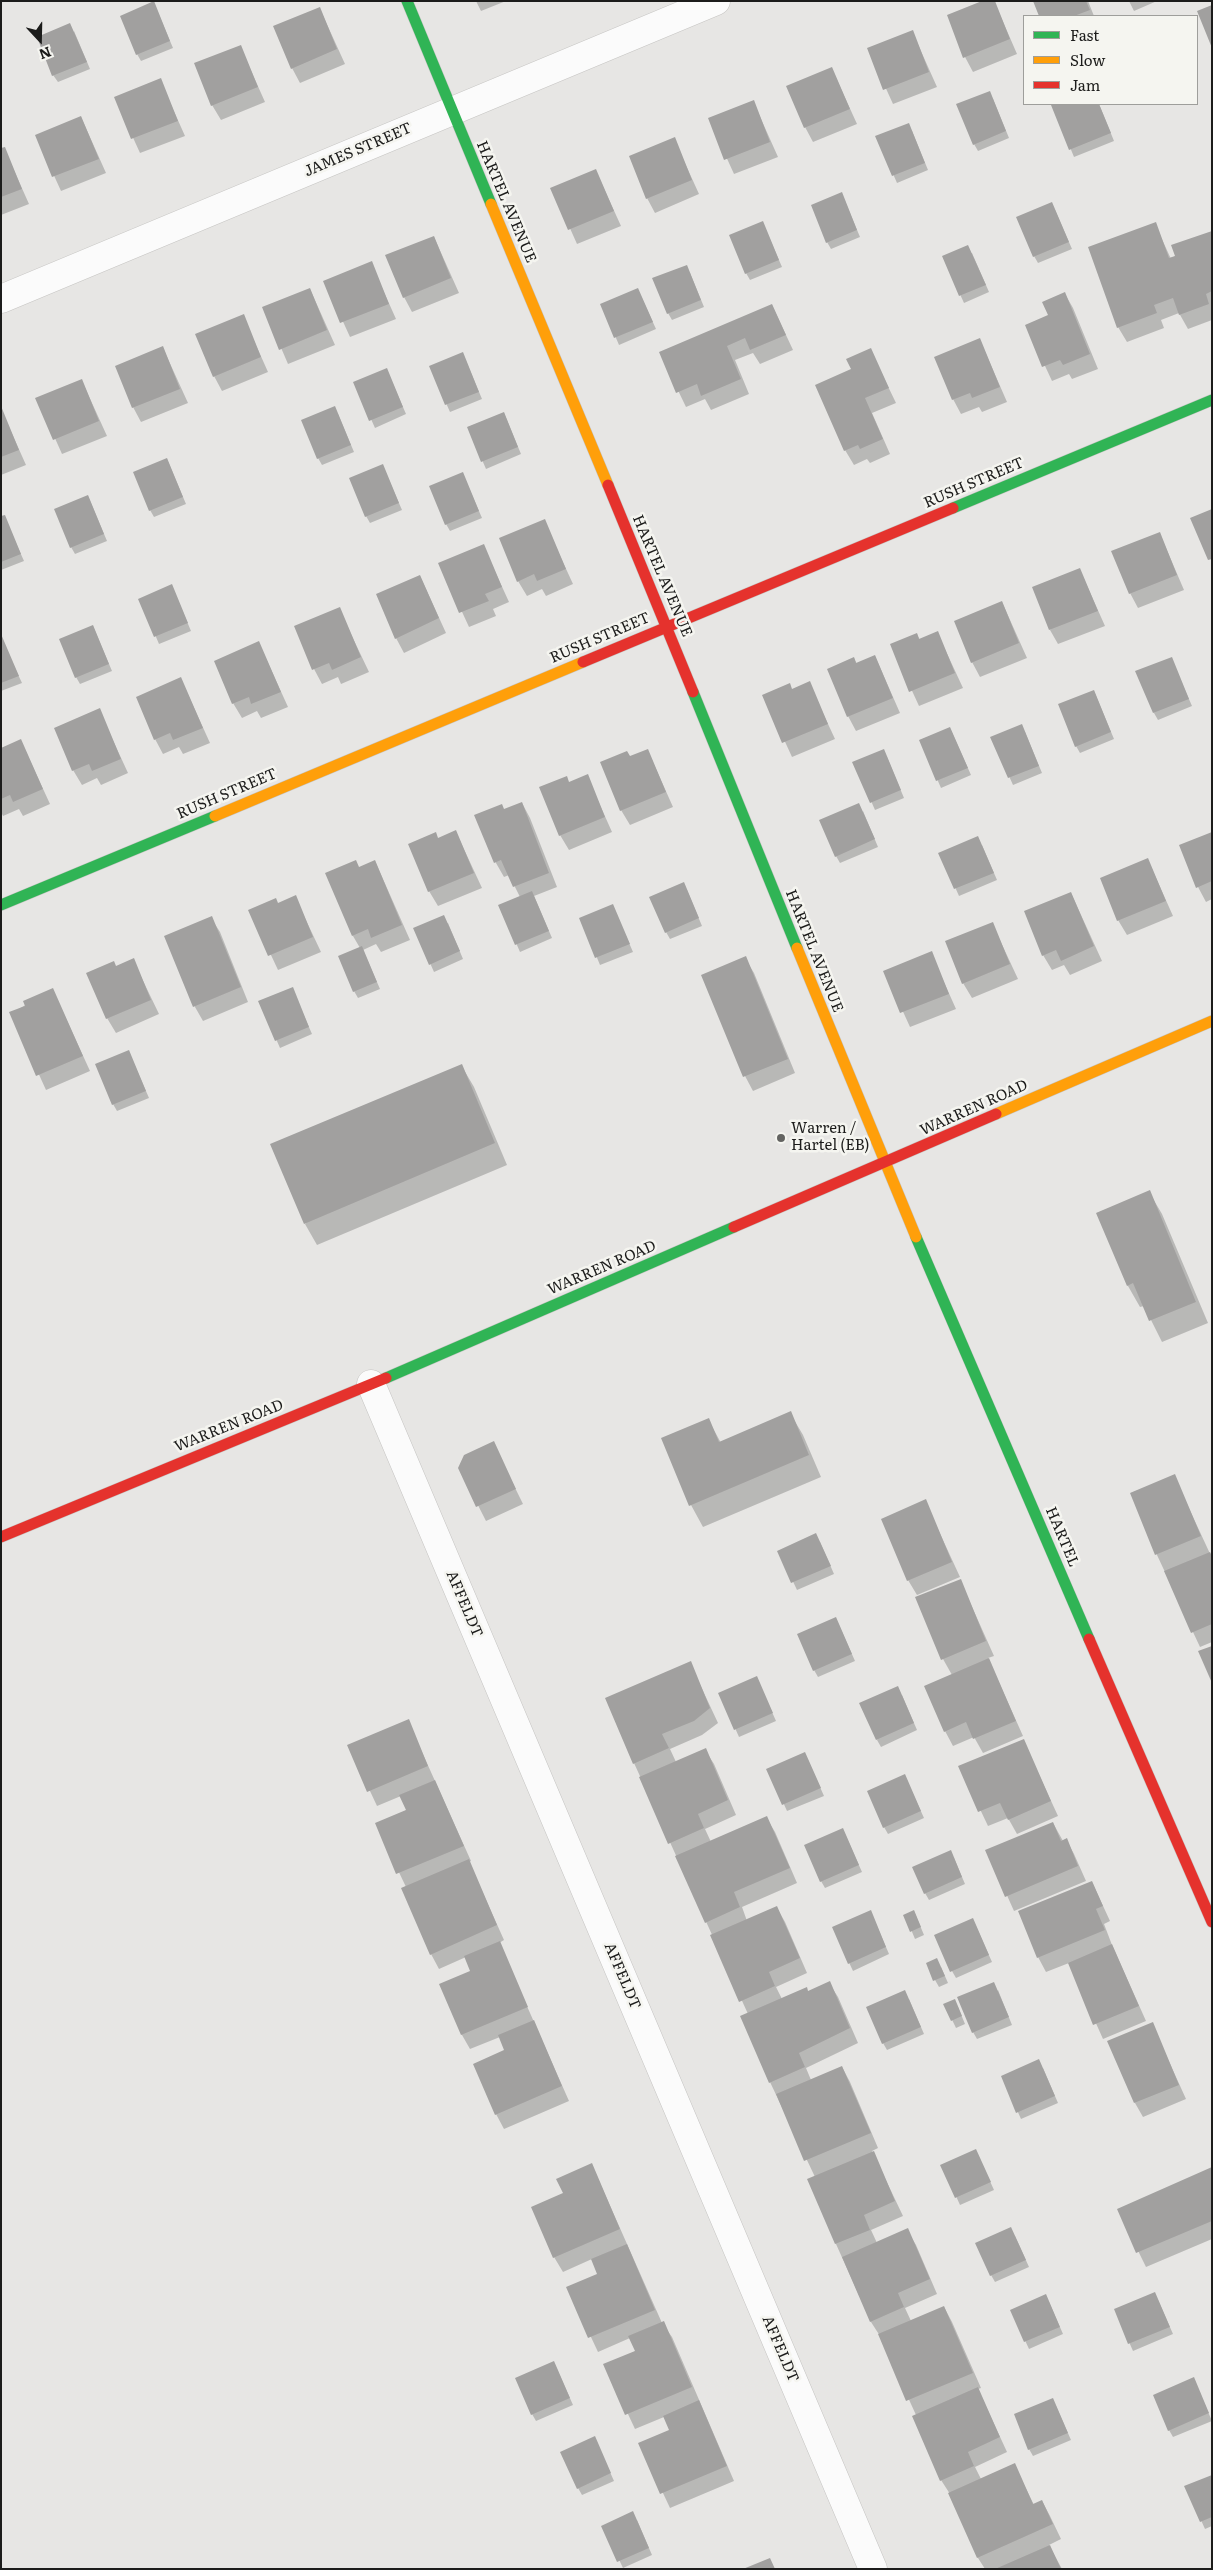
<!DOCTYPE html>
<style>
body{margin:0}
#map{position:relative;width:1213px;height:2570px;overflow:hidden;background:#e7e6e4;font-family:Literata,serif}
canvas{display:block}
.frame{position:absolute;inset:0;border:2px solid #1c1c1b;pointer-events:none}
.legend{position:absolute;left:1023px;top:15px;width:175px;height:90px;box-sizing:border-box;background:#f5f5f0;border:1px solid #9e9e9b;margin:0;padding:6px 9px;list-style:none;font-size:15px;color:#1c1c1b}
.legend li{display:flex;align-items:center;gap:10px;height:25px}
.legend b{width:25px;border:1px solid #9e9e9b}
.north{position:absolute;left:15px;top:15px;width:50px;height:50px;-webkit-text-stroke:4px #f5f5f0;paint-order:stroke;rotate:159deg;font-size:14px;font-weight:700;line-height:20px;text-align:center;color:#1c1c1b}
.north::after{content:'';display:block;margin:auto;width:18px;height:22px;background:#1c1c1b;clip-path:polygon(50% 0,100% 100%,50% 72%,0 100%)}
</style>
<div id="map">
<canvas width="1213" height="2570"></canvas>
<div class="frame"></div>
<ul class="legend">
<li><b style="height:6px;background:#30b455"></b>Fast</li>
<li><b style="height:6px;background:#ff9f0a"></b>Slow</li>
<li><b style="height:6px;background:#e5322d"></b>Jam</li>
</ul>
<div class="north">N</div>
</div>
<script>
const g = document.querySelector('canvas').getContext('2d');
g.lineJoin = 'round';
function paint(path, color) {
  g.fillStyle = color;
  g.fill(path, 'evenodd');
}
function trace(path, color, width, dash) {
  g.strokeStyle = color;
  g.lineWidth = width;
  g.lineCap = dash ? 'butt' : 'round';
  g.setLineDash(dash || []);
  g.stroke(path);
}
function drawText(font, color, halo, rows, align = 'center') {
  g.font = font + ' Literata,serif';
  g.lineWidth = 5;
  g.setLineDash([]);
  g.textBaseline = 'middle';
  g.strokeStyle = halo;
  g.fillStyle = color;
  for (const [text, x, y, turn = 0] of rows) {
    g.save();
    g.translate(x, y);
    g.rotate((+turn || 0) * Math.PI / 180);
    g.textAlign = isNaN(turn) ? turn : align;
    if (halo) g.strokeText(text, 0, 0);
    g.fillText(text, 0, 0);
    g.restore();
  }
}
const shadow = new Path2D(`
 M476 1H506L481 11Z
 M994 1 1017 54 973 72 965 57Z
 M1034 1H1088L1094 16H1040Z
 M1129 1H1157L1134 11Z
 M154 3 173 48 141 61 137 54Z
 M320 9 345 64 300 83 292 68Z
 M74 31 90 69 58 82 53 75Z
 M912 31 937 87 893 104 868 49Z
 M240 46 265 102 221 120 212 105Z
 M832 69 857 124 813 142 805 127Z
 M160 80 185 136 140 153 115 98Z
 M993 99 1009 138 978 151 974 144Z
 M753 101 778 157 734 174 709 119Z
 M1057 104H1099L1114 141 1074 157 1053 106Z
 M81 117 106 173 61 191 36 136Z
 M912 131 928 170 897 183 877 137Z
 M674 139 699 194 655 213 647 198Z
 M4 148 29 204 1 215V149Z
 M596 171 621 226 577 244 552 188Z
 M845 201 860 237 831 249 827 242Z
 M1055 210 1072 249 1038 263 1034 256Z
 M763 223 782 267 750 280 746 273Z
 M1155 224 1171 259 1212 232V320L1188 329 1179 313 1161 320 1164 328 1127 342 1118 327Z
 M434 237 459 293 412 312 404 297Z
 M972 253 989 292 964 303 943 257Z
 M371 263 396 319 350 337 325 282Z
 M690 273 704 307 672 320 668 313Z
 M310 289 335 345 288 364 264 308Z
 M1065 294 1073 308 1098 369 1072 379 1069 374 1052 381 1026 325 1049 316Z
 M641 296 656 329 619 345 602 305Z
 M772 305 793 350 760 364 753 353 735 360 749 394 711 410 705 399 686 407 660 353Z
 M243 316 268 372 222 391 214 376Z
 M980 340 1007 402 982 412 979 407 961 414 953 399Z
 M163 348 188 403 141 422 133 407Z
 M870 349 896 403 872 413 890 454 870 463 867 459 854 465 845 450 853 369Z
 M466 361 482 399 450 412 430 367Z
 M387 370 406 414 375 428 355 383Z
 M82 381 107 436 62 454 37 398Z
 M1 409 26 465 1 475Z
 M504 413 521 454 486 469 468 427Z
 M338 414 354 452 322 465 318 458Z
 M167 459 186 504 154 517 150 510Z
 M383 466 402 510 370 523 366 516Z
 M463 474 482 518 450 531 446 524Z
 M88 496 107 541 75 554 71 547Z
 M4 516 24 561 1 570V518Z
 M544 521 573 584 546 596 542 589 527 596 518 581Z
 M1160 534 1184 590 1138 608 1130 593Z
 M483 545 509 602 493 609 496 616 469 627 440 564Z
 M1080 570 1105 626 1058 644 1050 630Z
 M420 576 446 633 404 653 396 638Z
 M175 593 191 631 159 644 140 599Z
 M1002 602 1027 658 980 677 972 662Z
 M339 609 369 672 341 684 338 677 322 684 314 669Z
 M93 626 112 671 80 684 76 677Z
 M937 632 963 688 919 706 891 645 917 634 920 640Z
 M1 638 22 683 1 691Z
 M259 643 288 707 261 718 257 711 242 718 233 703Z
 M875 656 900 713 856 731 848 716 854 658 857 664Z
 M1171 658 1192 706 1158 720 1154 713Z
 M181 679 210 743 183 754 179 747 163 754 155 739Z
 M809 683 835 739 792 757 764 696 792 690Z
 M1094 691 1114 739 1080 753 1076 746Z
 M99 710 128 773 101 785 97 778 82 785 73 770Z
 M950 728 971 775 941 788 920 740Z
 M1025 732 1042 773 1013 785 992 738Z
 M21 741 50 804 23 816 19 809 3 816 1 812V749Z
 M648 751 673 807 630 825 621 810 630 758Z
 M887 757 904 798 875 810 854 762Z
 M587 776 612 832 569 850 560 835Z
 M522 803 530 818 557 887 534 896 552 938 520 952 500 906 520 897 509 875 504 877 496 863 476 815 504 810Z
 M863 811 878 847 840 863 836 856Z
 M456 832 482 888 438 906 429 891 439 839Z
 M1212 833V899L1206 902 1198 887Z
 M982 845 997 880 959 896 940 853Z
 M1148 860 1173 916 1127 935 1118 920Z
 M375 861 410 940 381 952 376 944 363 950 380 989 358 998 354 991 360 948 353 936 359 868Z
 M687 890 702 926 670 939 666 932Z
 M1071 893 1102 961 1070 975 1064 965 1052 970 1043 955Z
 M295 897 321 952 278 970 250 910 278 904Z
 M613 906 633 952 600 965 581 919Z
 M211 918 220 932 248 1002 203 1021 195 1007 166 937Z
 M448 923 463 959 434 972 415 929Z
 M992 923 1018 979 972 998 963 983Z
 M931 953 956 1009 910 1027 885 972Z
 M745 958 754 973 795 1073 753 1091 745 1076 703 976Z
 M133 960 159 1014 116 1033 107 1018 116 967Z
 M292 988 312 1034 280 1048 260 1002Z
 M53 990 90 1071 46 1090 11 1013Z
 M129 1052 149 1098 117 1111 113 1104Z
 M461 1065 474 1087 507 1165 317 1245 305 1224Z
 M1149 1192 1162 1214 1208 1323 1162 1342 1144 1306 1140 1307 1128 1286 1097 1213Z
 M790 1413 803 1435 821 1477 703 1527 691 1505 708 1419 721 1443Z
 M493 1443 523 1504 486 1521 459 1468Z
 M1174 1476 1212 1558V1642L1200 1647 1157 1555 1131 1493Z
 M925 1501 960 1577 917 1595 908 1580Z
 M820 1542 834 1574 797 1590 779 1552Z
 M960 1580 994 1656 988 1658 1023 1736 983 1753 974 1737 953 1746 945 1731 952 1675 943 1659Z
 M839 1625 855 1661 818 1677 814 1670Z
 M690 1663 718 1723 702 1735 670 1749 676 1762 705 1750 714 1764 736 1815 705 1829 711 1842 766 1817 775 1832 797 1883 742 1907 747 1921 777 1908 785 1922 807 1973 776 1987 782 1999 808 1992 829 1983 838 1997 858 2043 806 2068 811 2080 842 2067 850 2082 878 2148 872 2151 903 2216 871 2230 877 2243 907 2230 916 2245 937 2294 905 2308 911 2321 944 2307 952 2322 981 2388 978 2389 1007 2452 975 2467 981 2479 1014 2464 1034 2505 1042 2501 1050 2516 1061 2539 1049 2545 1062 2569H985L978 2558 950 2494 941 2480 916 2415 880 2336 871 2322 836 2244 809 2180 815 2177 770 2082 748 2014 634 1763Z
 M760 1685 776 1721 739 1737 720 1694Z
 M902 1695 917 1730 881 1747 877 1740Z
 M408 1721 471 1861 469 1862 504 1940 499 1943 569 2101 504 2129 496 2114 506 2051 500 2037 470 2049 462 2035 441 1985 472 1971 466 1957 439 1969 431 1954 406 1887 376 1824 407 1810 401 1796 377 1806 349 1746Z
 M1023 1740 1058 1816 1017 1834 1008 1818 988 1826 960 1767Z
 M808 1760 824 1796 787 1811 768 1769Z
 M905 1776 924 1818 888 1834 884 1827Z
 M1053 1823 1063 1841 1066 1839 1074 1854 1086 1881 1014 1911 987 1851Z
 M846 1836 862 1872 825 1888 821 1881Z
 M954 1858 965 1884 929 1900 925 1893Z
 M1092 1882 1110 1921 1104 1924 1112 1945 1146 2021 1103 2039 1069 1963 1046 1972 1038 1957Z
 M914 1911 924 1935 915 1939 905 1915Z
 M874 1919 889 1954 853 1971 833 1928Z
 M976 1926 992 1962 956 1978 952 1971Z
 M941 1967 948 1983 939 1987 935 1980Z
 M998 1990 1012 2025 977 2039 973 2032Z
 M909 1999 924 2034 887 2050 883 2043Z
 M945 2005 958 2007 965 2024 956 2028Z
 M1152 2024 1186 2099 1143 2117 1135 2103Z
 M1043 2068 1058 2103 1021 2119 1002 2077Z
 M979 2157 994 2190 960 2205 942 2165Z
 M592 2165 662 2323 672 2337 734 2481 670 2508 640 2444 671 2431 664 2417 635 2429 605 2365 636 2351 630 2338 598 2352 568 2288 599 2275 592 2259 563 2272 554 2257 564 2194Z
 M1212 2169V2239L1146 2267 1118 2210Z
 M1015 2236 1029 2267 995 2282 991 2275Z
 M1158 2300 1173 2334 1133 2351 1115 2310Z
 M1049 2302 1063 2334 1029 2349 1011 2310Z
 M557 2369 573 2405 536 2421 532 2414Z
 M1197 2386 1212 2421 1173 2437 1169 2430Z
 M1056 2406 1071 2440 1033 2456 1029 2449Z
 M598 2445 614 2481 582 2495 578 2488Z
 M1212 2476V2526L1205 2529 1186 2487Z
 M637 2520 652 2555 623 2568 603 2526Z`);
const building = new Path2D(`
 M154 1 170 41 136 55 120 16Z
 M982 1H995L1010 39 963 58 947 15Z
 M1033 1H1086L1090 10 1074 16H1039Z
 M1212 5V48L1197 11Z
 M320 7 337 49 291 69 273 26Z
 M70 23 87 62 52 76 37 37Z
 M913 30 929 72 883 90 867 48Z
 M241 45 258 87 211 106 194 63Z
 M832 67 850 109 804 128 786 86Z
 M161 78 178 121 131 139 114 97Z
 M990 91 1006 131 973 145 956 104Z
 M754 100 770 142 724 160 708 118Z
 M1054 104H1099L1111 133 1069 150 1051 105Z
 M81 116 99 159 52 177 35 135Z
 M909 123 925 163 892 176 875 136Z
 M675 137 692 180 646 199 629 156Z
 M5 147 22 189 1 197V148Z
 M596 169 614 211 568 230 550 188Z
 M842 192 857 230 826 243 811 205Z
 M1052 202 1069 242 1033 257 1016 217Z
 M763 221 779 260 745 274 729 235Z
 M1156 222 1169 258 1175 256 1171 245 1212 231V291L1206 294 1209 304 1179 315 1173 298 1154 305 1157 313 1117 328 1088 247Z
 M434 236 451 278 403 298 385 255Z
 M968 245 986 285 959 296 942 256Z
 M372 261 389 304 340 323 323 281Z
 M687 265 701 300 667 314 652 278Z
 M310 288 327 330 279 350 262 307Z
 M638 288 653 322 614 338 600 304Z
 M1065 292 1090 354 1063 365 1060 360 1042 367 1025 325 1048 315 1042 302Z
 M772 304 786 335 750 350 745 338 727 346 741 379 701 396 697 384 676 393 659 352Z
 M244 314 261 357 213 377 195 334Z
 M980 338 1000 387 972 398 970 393 952 400 934 357Z
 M163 346 180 389 132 408 115 366Z
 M871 348 889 388 865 398 883 439 860 449 858 445 844 451 815 385 851 369 846 359Z
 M463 352 479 392 445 405 429 366Z
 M387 368 403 407 369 421 353 382Z
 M82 379 99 421 53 440 35 398Z
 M1 406 19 450 1 457Z
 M335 406 351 445 317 459 301 420Z
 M504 412 518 447 481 462 467 427Z
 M167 458 183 497 149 511 133 472Z
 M383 464 399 503 365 517 349 478Z
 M463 472 479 511 445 525 429 486Z
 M88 495 104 534 70 548 54 509Z
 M1212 509V559L1208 560 1190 518Z
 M5 515 21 554 1 562V516Z
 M545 519 566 569 537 581 534 574 517 582 499 538Z
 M1160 532 1177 575 1129 594 1111 551Z
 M484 544 502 587 485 594 489 601 459 613 438 563Z
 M1080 568 1098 611 1049 630 1032 587Z
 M420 575 439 618 395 639 376 594Z
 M172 584 188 623 154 637 138 599Z
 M1002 601 1019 643 971 663 954 621Z
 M340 607 361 657 332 670 329 663 312 670 294 626Z
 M93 625 109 664 75 678 59 639Z
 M938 631 955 673 909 692 890 644 917 633 919 639Z
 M1 634 19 676 1 683Z
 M259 641 281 692 251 704 249 697 232 704 214 661Z
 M875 655 893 698 847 717 827 669 854 657 856 663Z
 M1172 657 1189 699 1153 713 1135 671Z
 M181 677 203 728 173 740 170 733 154 740 136 697Z
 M810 681 828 724 782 743 762 695 790 683 792 689Z
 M1094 690 1111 732 1075 747 1058 704Z
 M100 708 121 759 92 771 89 764 72 771 54 728Z
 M1022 724 1039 766 1008 778 990 737Z
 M950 727 968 768 936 781 919 740Z
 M21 739 43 789 13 802 10 795 1 799V748Z
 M648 749 666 792 620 811 600 762 627 751 630 756Z
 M884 749 901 790 870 803 852 762Z
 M588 774 605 817 559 836 539 787 567 776 569 782Z
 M522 802 549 873 513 887 501 860 494 863 474 815 502 804 504 809Z
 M859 803 875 839 835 857 819 820Z
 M456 830 474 873 428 892 408 844 436 832 438 838Z
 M1212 832V881L1196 888 1179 845Z
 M978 836 994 873 954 889 938 853Z
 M1148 858 1166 901 1117 921 1100 878Z
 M356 860 359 867 375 860 402 925 371 938 368 929 352 936 325 873Z
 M684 882 699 918 665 933 649 897Z
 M532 891 549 931 515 945 498 905Z
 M1071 892 1094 946 1061 961 1056 950 1042 956 1024 911Z
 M296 895 313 937 268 956 248 910 276 898 278 903Z
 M613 904 630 944 595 958 579 918Z
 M444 915 460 951 429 965 413 928Z
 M212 916 241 987 193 1007 164 936Z
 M993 922 1010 964 962 984 945 941Z
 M362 946 377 982 353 992 338 956Z
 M932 951 949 994 900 1013 883 971Z
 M746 956 788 1059 743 1077 701 975Z
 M134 958 151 1000 106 1019 86 973 114 961 116 966Z
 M293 987 309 1027 275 1041 258 1001Z
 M53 988 83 1056 36 1076 9 1012 25 1006 23 1001Z
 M129 1050 146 1091 112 1105 95 1064Z
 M462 1064 495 1143 304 1224 270 1144Z
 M1150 1190 1196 1302 1149 1321 1133 1283 1127 1286 1096 1213Z
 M791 1411 809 1455 689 1506 661 1438 709 1418 719 1442Z
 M494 1441 516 1489 476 1507 458 1468 464 1455Z
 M1175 1474 1201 1536 1155 1555 1130 1493Z
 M926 1499 952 1562 907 1581 881 1519Z
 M816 1533 831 1566 791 1583 777 1551Z
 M1210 1552 1212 1556V1624L1191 1633 1164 1571Z
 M961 1579 986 1641 941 1660 915 1597Z
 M836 1617 852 1654 813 1671 797 1634Z
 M1212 1646V1683L1198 1651Z
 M989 1658 1016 1721 973 1739 966 1722 944 1732 924 1686Z
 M691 1661 710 1708 694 1721 662 1734 669 1748 633 1764 605 1698Z
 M757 1676 773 1713 734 1730 718 1693Z
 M898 1686 914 1723 876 1740 859 1703Z
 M409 1719 428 1766 367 1792 347 1745Z
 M1024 1739 1051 1801 1008 1820 1000 1803 978 1812 958 1766Z
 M706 1748 728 1800 698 1814 704 1828 668 1844 639 1777Z
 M805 1752 821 1788 782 1805 766 1769Z
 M905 1774 921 1811 883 1828 867 1791Z
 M435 1780 464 1846 396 1874 375 1823 406 1810 399 1795Z
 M767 1816 790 1868 734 1892 740 1907 705 1923 675 1856Z
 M1053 1822 1061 1841 1067 1838 1078 1866 1005 1897 985 1850Z
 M843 1828 859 1865 820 1882 804 1845Z
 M951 1850 962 1877 924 1894 912 1867Z
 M469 1859 497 1925 430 1955 401 1888Z
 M1092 1881 1103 1906 1096 1909 1105 1930 1037 1958 1018 1911Z
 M777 1906 800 1958 769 1972 775 1986 739 2002 710 1935Z
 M871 1910 886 1947 848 1964 832 1927Z
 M914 1910 921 1927 910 1932 903 1915Z
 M973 1918 989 1955 950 1972 934 1935Z
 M500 1941 528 2007 461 2035 439 1984 470 1971 464 1956Z
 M1112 1944 1139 2006 1093 2025 1068 1963Z
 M937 1958 945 1976 933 1981 926 1963Z
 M830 1981 850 2028 799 2053 805 2067 769 2083 740 2016 807 1987 808 1991Z
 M994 1982 1009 2017 972 2033 957 1997Z
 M905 1990 921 2027 882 2044 866 2007Z
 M955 1999 962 2016 951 2021 943 2004Z
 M534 2020 562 2086 495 2115 473 2064 504 2050 498 2035Z
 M1153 2022 1179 2085 1134 2103 1107 2041Z
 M1039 2059 1055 2096 1016 2113 1001 2076Z
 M842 2066 871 2133 804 2161 776 2094Z
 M976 2149 991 2182 955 2198 940 2165Z
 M874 2151 895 2201 864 2215 870 2230 835 2244 807 2179Z
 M592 2163 620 2229 553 2258 531 2207 563 2193 556 2179Z
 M1212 2167V2221L1136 2253 1117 2209Z
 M1011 2227 1026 2260 990 2276 975 2243Z
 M908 2228 930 2279 898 2293 904 2307 870 2322 842 2257Z
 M627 2244 655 2310 588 2338 566 2287 597 2274 591 2259Z
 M1155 2292 1170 2327 1128 2344 1114 2309Z
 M1046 2294 1060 2327 1024 2342 1010 2310Z
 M944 2306 973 2373 906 2401 878 2334Z
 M664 2321 692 2387 625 2415 603 2364 635 2351 628 2336Z
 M554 2361 570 2398 531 2415 515 2378Z
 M1194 2377 1209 2413 1168 2431 1153 2395Z
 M978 2387 1000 2437 968 2452 974 2466 940 2481 912 2416Z
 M1053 2398 1068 2433 1028 2450 1014 2414Z
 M699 2400 727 2466 660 2494 638 2443 669 2430 663 2416Z
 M595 2436 611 2473 577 2489 560 2452Z
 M1015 2463 1033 2504 1042 2500 1053 2524 977 2558 948 2493Z
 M1212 2475V2517L1200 2522 1184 2486Z
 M633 2511 649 2548 617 2562 601 2526Z
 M1050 2545 1061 2569H995Z
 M770 2558 775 2569H743Z`);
const street = new Path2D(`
 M1 299 716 1
 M371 1384 873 2569`);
const fast = new Path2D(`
 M407 1 491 204
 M953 508 1212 400
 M693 692 797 948
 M1 905 215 816
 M916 1237 1089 1639
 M386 1378 734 1227`);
const slow = new Path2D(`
 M491 204 608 485
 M215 816 583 662
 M797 948 916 1237
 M996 1114 1212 1021`);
const jam = new Path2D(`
 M608 485 693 692
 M583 662 953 508
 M734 1227 996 1114
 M1 1537 386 1378
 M1089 1639 1212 1922`);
const markers = [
 [781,1138,5,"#636361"]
];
const streetNames = [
 ["JAMES STREET",358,150,-23],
 ["HARTEL AVENUE",506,202,67],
 ["RUSH STREET",974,483,-23],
 ["HARTEL AVENUE",662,576,67],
 ["RUSH STREET",600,638,-23],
 ["RUSH STREET",227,794,-23],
 ["HARTEL AVENUE",814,951,68],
 ["WARREN ROAD",974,1108,-24],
 ["WARREN ROAD",602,1268,-23],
 ["WARREN ROAD",229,1426,-22],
 ["HARTEL",1062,1537,67],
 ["AFFELDT",464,1604,67],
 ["AFFELDT",622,1976,67],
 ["AFFELDT",780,2349,67]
];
const poiNames = [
 ["Warren /",791,1129],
 ["Hartel (EB)",791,1146]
];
paint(shadow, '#0003');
paint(building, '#a1a09f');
trace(street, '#c5c4c2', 29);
trace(fast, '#c5c4c2', 12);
trace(slow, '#c5c4c2', 12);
trace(jam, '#c5c4c2', 12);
trace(street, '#fbfbfb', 28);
trace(fast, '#30b455', 11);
trace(slow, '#ff9f0a', 11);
trace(jam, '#e5322d', 11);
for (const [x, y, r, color] of markers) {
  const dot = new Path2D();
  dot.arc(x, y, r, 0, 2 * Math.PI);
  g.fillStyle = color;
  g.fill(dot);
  trace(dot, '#f5f5f0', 2);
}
drawText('15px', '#1c1c1b', '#f5f5f0', streetNames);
drawText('15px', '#1c1c1b', '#f5f5f0', poiNames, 'left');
</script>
